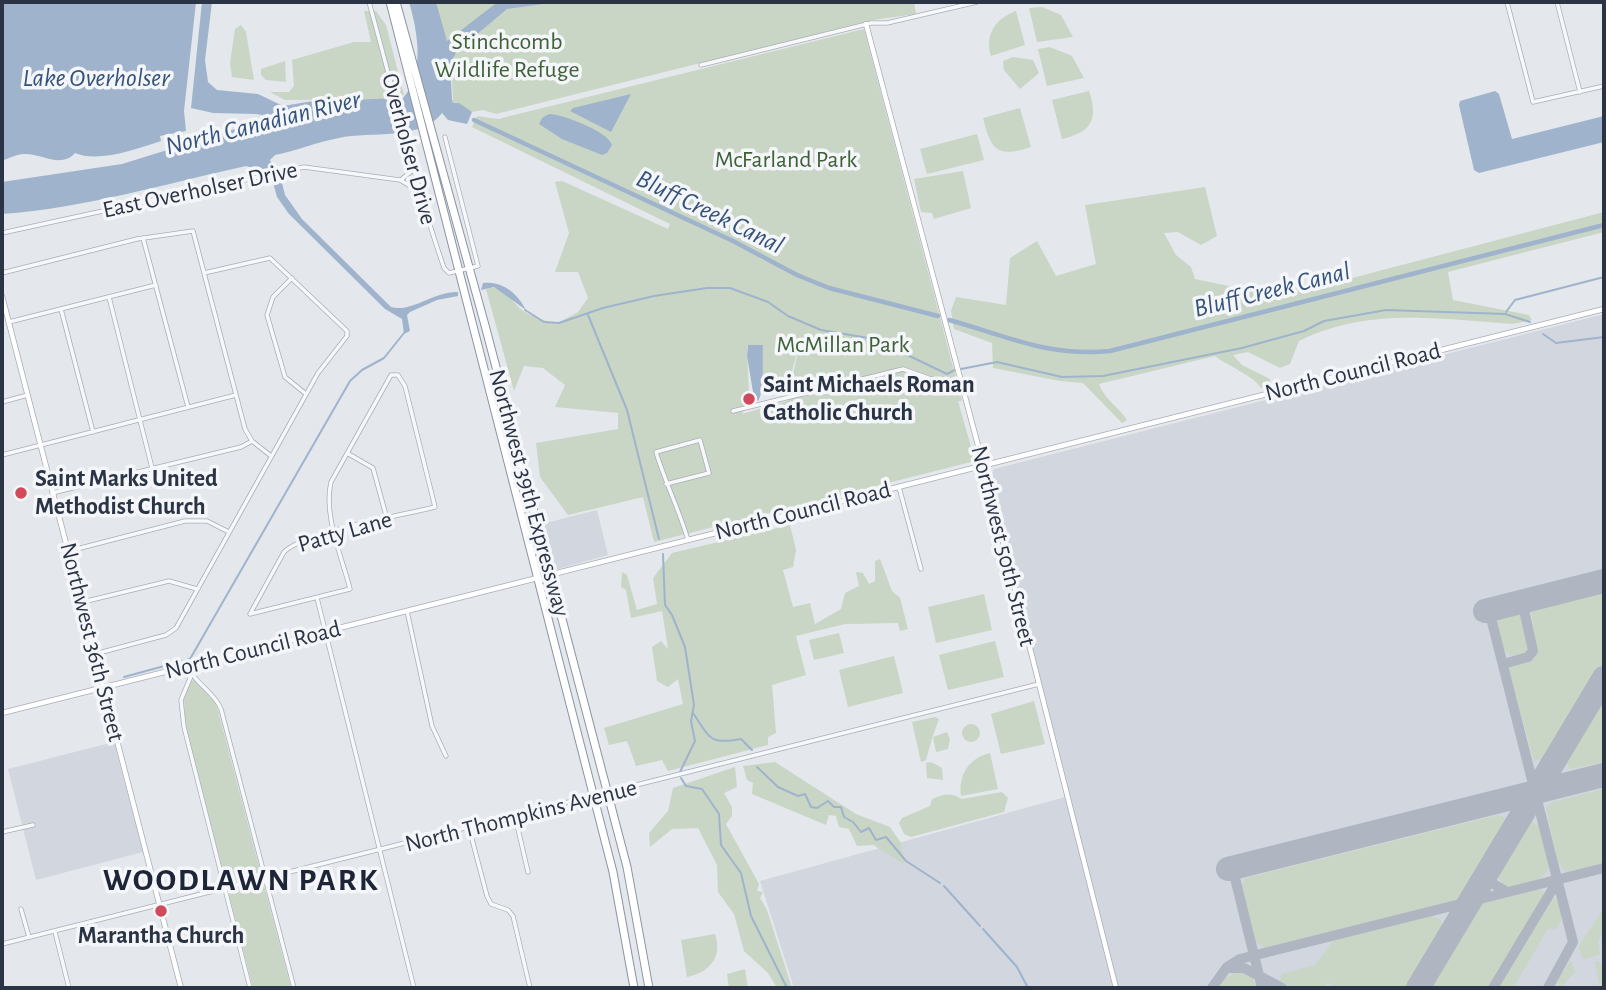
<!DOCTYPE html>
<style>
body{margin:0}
#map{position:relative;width:1606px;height:990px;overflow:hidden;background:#e4e7ec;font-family:"Alegreya Sans",sans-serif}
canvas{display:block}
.frame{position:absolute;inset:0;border:4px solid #2b3445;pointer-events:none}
</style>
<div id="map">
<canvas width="1606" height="990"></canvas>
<div class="frame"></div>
</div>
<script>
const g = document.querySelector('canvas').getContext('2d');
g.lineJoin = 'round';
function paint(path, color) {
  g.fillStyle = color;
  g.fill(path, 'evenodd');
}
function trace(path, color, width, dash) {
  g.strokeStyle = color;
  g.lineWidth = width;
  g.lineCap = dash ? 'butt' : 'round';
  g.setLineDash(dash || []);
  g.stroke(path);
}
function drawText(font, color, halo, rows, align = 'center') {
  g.font = font + ' "Alegreya Sans",sans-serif';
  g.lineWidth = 7;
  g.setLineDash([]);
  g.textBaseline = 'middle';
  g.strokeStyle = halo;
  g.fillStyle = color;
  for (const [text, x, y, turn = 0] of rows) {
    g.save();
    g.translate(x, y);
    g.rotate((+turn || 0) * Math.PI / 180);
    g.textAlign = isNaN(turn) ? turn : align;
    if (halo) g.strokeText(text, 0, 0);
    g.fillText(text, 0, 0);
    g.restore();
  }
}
const built = new Path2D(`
 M1604 314V988H794L760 881 1069 796 1017 589 991 476 994 469Z
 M597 510 608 555 554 570 542 524Z
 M114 742 143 852 36 880 8 769Z`);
const green = new Path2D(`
 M434 2H914L916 14 873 20 496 114 483 110 472 112 453 103 451 59Z
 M1042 7 1061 15 1073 37 1037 42 1029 8Z
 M364 11H376L386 25 404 95 386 99 285 100 270 92H289L294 86 292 60 354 42H371Z
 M1016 11 1025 45 991 56C984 35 996 18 1016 11Z
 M241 25 246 32 254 80 232 77 230 63 235 29Z
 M864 29 962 401H958L975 461 654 542 643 497 568 515 540 477 536 443 618 429V413L555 407 565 385 543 368 524 366 514 391 486 289C503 283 511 302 523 311 531 317 546 320 556 324L578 312 588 298 578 272H555L569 233 555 182 562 181 668 229 670 224 472 127 477 116 498 119ZM801 339 787 401 742 414 749 399 747 346 762 354V392L788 385Z
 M1050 47 1072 56 1084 78 1047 86 1038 49Z
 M1013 57 1033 60 1039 73 1020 89 1004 70 1003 61Z
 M285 61 286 82 266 80 261 75V69Z
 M1089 91C1099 120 1091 132 1062 139L1052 100Z
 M1020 108 1031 147C998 158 991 151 983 118Z
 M977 134 984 160 927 174 920 149Z
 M963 171 971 208 934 219 932 213 921 212 914 179Z
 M1205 187 1217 236 1201 245 1178 232 1164 233 1176 255 1191 267 1195 279 1238 288 1337 282 1604 212V232L1448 272 1453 300 1529 315 1532 320 1513 324C1440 319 1367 307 1299 341L1290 364 1280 368 1248 352 1233 355 1242 365 1270 379V386L1261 388C1254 376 1228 366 1215 356L1099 384C1105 400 1118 406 1127 420L1122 423 1083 383 1060 381 993 368 992 343 954 329 951 311 956 297 1006 305 1010 258 1037 241 1056 276 1096 264 1085 205Z
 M790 525 796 550 793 567 783 570 793 607 810 603 815 624 841 609 845 593 859 586 856 572 863 573 869 584 875 581V561L880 559 892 591 900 598 908 629 900 631 898 623 845 624 796 636 806 675 772 685 776 733 768 737V745L668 771 662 760 636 766 627 741 609 745 604 728 683 704 678 679 668 687 657 681 652 647 661 641 668 649 662 611 631 618 626 590 621 587 622 572 627 575 637 610 657 604 653 578 672 553Z
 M1604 587V661L1546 759 1534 761 1508 667 1531 661 1537 655 1531 609 1536 604Z
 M984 594 992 630 936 643 928 607Z
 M1520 609 1529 648 1524 654 1511 656 1504 650 1496 620 1501 613Z
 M839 633 844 653 814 660 809 640Z
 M995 641 1004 677 948 690 939 655Z
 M894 656 903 693 848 707 839 670Z
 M194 680 216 703 291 988H253L185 724 184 696 189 682Z
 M1604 695V762L1570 769 1565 760Z
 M1034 701 1045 744 1001 754 991 714Z
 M935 717 939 719C933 734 930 745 926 760L921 762 912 722Z
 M962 733a9 9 0 1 1 18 0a9 9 0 1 1-18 0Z
 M947 732 950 739 948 749 936 752 933 737Z
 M990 753 998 789 961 796C958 775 969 758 990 753Z
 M775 762 856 814 890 827 901 843 904 864 873 845 857 846 849 829 839 827 836 816 829 815 826 825 752 794 753 783 747 780 743 766Z
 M931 762 942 768 943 780 927 778 926 763Z
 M735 767 737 787 724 793 732 807V816L726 824 759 884 757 891 763 892 760 898 767 910 792 988H777L768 973 744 951 734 914 718 892 717 865 698 828 672 829 650 847 649 833 668 811 673 788Z
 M1604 789V864L1566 872 1558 862 1546 808 1552 802Z
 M1002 792 1008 798 1004 812 911 837 904 834 899 823 902 818 930 806 932 799C944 794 950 792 962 799Z
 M1498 815 1504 817 1506 825 1464 896 1458 900 1265 948 1255 942 1241 886 1246 878Z
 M1532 822 1540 827C1546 852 1562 874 1528 883 1520 885 1513 887 1505 886L1499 879V870L1526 825Z
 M1539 889 1544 892 1543 896 1488 988H1428L1480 904Z
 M1553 898 1558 900C1561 912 1565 920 1555 929H1548L1513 988H1498Z
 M1604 908V934L1598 940 1600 954 1586 959 1582 958 1579 946Z
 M1431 916 1441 920 1443 931 1408 988H1334L1328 982 1323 988H1291L1280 981 1282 974 1315 965 1334 940Z
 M715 934C723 957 710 972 687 977L681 940Z
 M1571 960 1575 972 1560 988 1558 980Z
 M1599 961 1604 969V988H1600L1595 962Z
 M745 969 748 988H729L727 974Z
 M1239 970 1251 976 1258 988H1219L1225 979Z`);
const water = new Path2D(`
 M2 2H196L184 111 186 131 160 136 161 141C136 149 99 163 75 153 61 169 41 153 24 154 17 154 9 158 2 161Z
 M202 2H212L205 60 208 82 217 90 258 94 283 106 313 101 403 98C425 73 418 33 409 2H436L447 41 495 4 557 2 507 9 457 51 450 64 452 99 453 103H459L472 112 467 124 448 120 442 113C422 141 370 131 339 138 317 142 296 151 275 155L270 160 274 169 264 172 246 166C164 184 85 208 2 214V182L122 164 264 120 262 115 256 114 213 113 191 108Z
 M1495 91 1499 94 1512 139 1604 116V142L1479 173 1474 170 1459 105 1460 101Z
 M631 94 611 132 570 111 573 108Z
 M549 114C563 114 609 132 612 145L607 153 602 155 562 139 539 124 542 118Z
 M276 176 281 179 285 195 302 219 391 307C412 313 434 291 458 292V296L437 300 410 312 407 315 410 331 404 334 402 319 385 309 289 214 277 197 272 179Z
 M483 283C503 281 517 293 526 310L494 287 481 290Z
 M748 345H763C762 359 765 391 758 401L754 398 747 356Z`);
const stream = new Path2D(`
 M525 310 544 322 559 323 603 308 654 296 707 288H730L768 302 788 316 821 330 874 339 947 374 955 370
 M1506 312 1515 300 1604 277
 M588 315 627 410 659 539
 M1543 334 1556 343 1604 337
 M961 369 997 362 1062 377 1103 376 1242 348 1304 331 1324 321 1386 310 1505 314 1530 322
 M663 554 665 605 672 615 685 647 694 705 691 721 695 741 680 772
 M124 677 190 659 350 381 362 370 384 358 404 333
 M693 713C710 738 709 745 741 739L752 750
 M757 767 778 787 798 796 805 794 811 807 817 808 828 801 834 807H841L844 817 853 822 861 832 869 828 876 840 886 837 906 861 940 883
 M681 778 686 786 702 789 719 814 721 845 741 873 751 916 787 988
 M944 886 980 926
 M983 929 1017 967 1028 988`);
const canal = new Path2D(`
 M474 120 733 241 797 275 829 288 938 316
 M949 320C1008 336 1047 357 1110 351L1604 225`);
const taxiway = new Path2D(`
 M1489 610 1573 942 1548 988
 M1503 664 1528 657 1533 651 1522 601
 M1249 864 1237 869 1235 878 1262 988
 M1492 865 1490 874 1492 883 1507 892
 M1230 968H1244L1282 988
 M1212 988 1227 967 1240 959 1604 868
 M1493 988 1558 880`);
const runway = new Path2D(`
 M1485 611 1604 581
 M1228 869 1604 775
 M1418 988 1604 678`);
const street = new Path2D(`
 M369 2C394 91 414 181 444 268L449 273 478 266 445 137
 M1507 2 1533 102 1604 86
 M1557 2 1580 92
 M701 65 871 23H887L977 2
 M402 179 414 169
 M2 233 304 167 400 180 419 191
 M143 238 188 407
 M2 273 137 239 193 231 245 429 252 441 271 456
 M292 278 273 297 267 315 285 377 306 394
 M109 297 152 468
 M61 309 93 432
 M9 322 156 285
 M2 402 28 395
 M733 411 903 369 931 379 961 382
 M347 453 373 468 387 519
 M2 455 236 395
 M666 484 709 473 700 440 656 452C665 482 679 509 688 540
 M899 487 921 569
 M52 493 241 447 252 441
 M69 551 185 521H207L229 532
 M317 598 414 988
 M83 602 169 581 197 589
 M407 611 432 726 446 756
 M250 614 350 589C342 557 323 515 331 482L391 375H398L405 386 435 507C403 515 304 532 284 552L250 614
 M95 654 166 635 176 628 318 373 347 336V331L270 258 204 273
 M189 666C194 684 214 691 221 709L294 988
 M191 676 181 700 184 727 250 988
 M515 816 528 872
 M469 828 487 896 491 904 508 910 513 916 530 988
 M2 832 33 825
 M21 909 29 937
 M55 932 69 988
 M2 944 1039 684`);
const secondary = new Path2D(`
 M866 24 992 498 1116 988
 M2 296 181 988
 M2 713 1604 309`);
const highway = new Path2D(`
 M390 2 613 872 634 988
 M396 2 486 329 627 867 649 988`);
const markers = [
 [749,399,7,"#d1495b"],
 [21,493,7,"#d1495b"],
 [161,911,7,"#d1495b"]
];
const parkNames = [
 ["Stinchcomb",507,42],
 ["Wildlife Refuge",507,70],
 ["McFarland Park",786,160],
 ["McMillan Park",843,345]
];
const streetNames = [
 ["Overholser Drive",409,149,75],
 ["East Overholser Drive",200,190,-12],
 ["North Council Road",1353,372,-14],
 ["Northwest 39th Expressway",529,493,75],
 ["North Council Road",803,511,-14],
 ["Patty Lane",345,532,-16],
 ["Northwest 50th Street",1003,546,76],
 ["Northwest 36th Street",92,642,76],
 ["North Council Road",253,650,-14],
 ["North Thompkins Avenue",521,816,-14]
];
const poiNames = [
 ["Saint Michaels Roman",763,385],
 ["Catholic Church",763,413],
 ["Saint Marks United",35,479],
 ["Methodist Church",35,507],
 ["Marantha Church",161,936,"center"]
];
const waterNames = [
 ["Lake Overholser",96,78],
 ["North Canadian River",263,123,-14],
 ["Bluff Creek Canal",710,212,26],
 ["Bluff Creek Canal",1272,290,-14]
];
const districtNames = [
 ["WOODLAWN PARK",241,880]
];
paint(built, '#d2d6de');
paint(green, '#c9d6c5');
paint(water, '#9fb4cc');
trace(stream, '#9fb4cc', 2);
trace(canal, '#9fb4cc', 4.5);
trace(taxiway, '#b0b6c1', 10);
trace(runway, '#b0b6c1', 24);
trace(street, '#a9aeb7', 5);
trace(secondary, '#a9aeb7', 6);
trace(highway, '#8b94a3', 9);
trace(street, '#f7f8fa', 3.5);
trace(secondary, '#fff', 4.5);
trace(highway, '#fff', 7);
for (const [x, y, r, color] of markers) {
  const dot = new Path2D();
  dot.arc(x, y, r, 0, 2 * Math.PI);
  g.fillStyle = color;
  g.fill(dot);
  trace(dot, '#f4f6f9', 2.5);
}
drawText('24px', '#3f6138', '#f4f6f9', parkNames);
drawText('24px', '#2b3445', '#f4f6f9', streetNames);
drawText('bold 24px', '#2b3445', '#f4f6f9', poiNames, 'left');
drawText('italic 26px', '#34527a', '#f4f6f9', waterNames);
g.letterSpacing = '2px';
drawText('bold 32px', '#1d2536', '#f4f6f9', districtNames);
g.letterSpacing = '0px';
</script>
